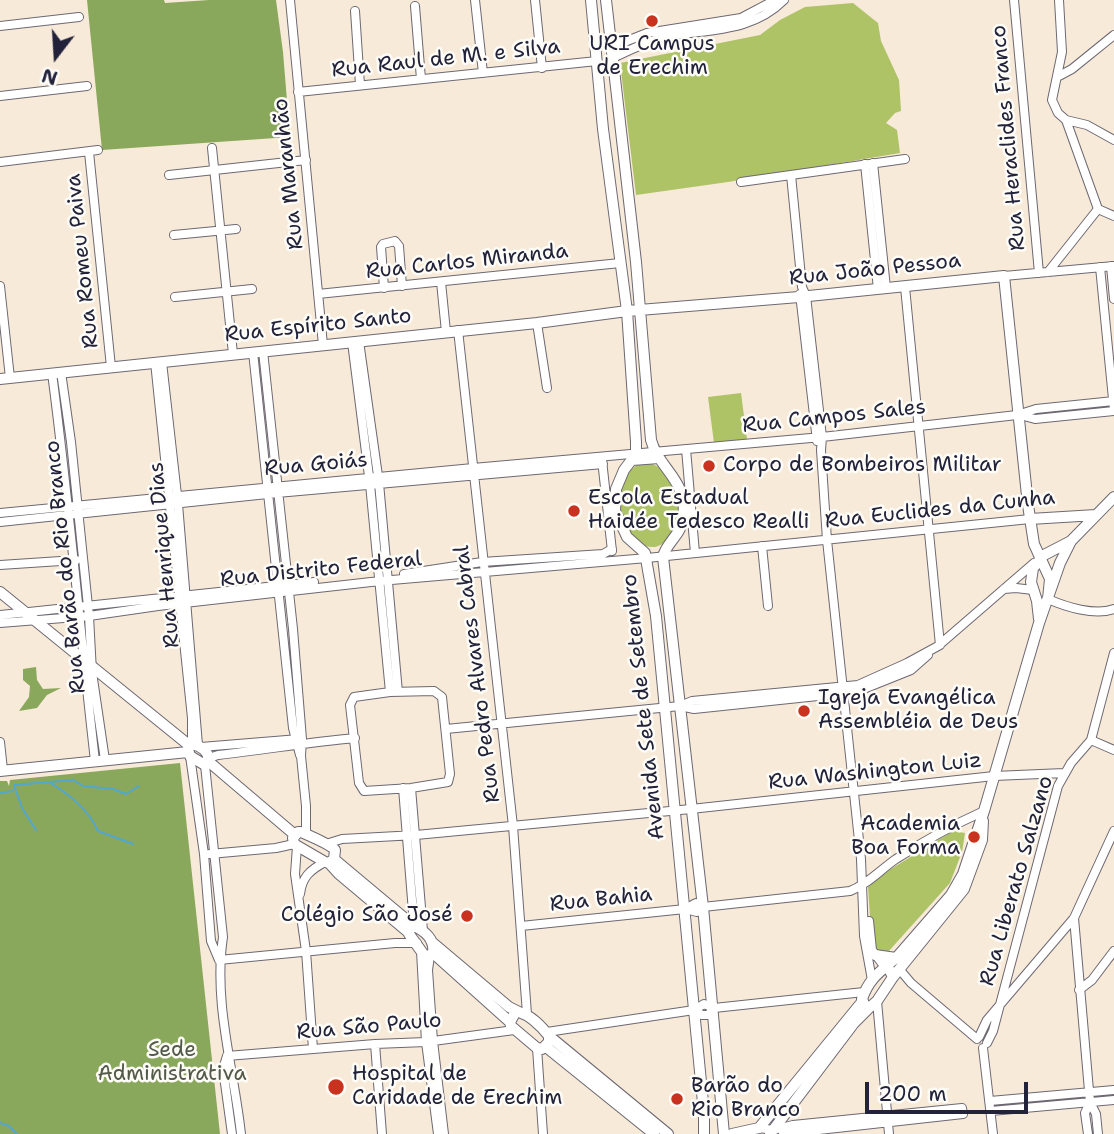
<!DOCTYPE html>
<meta charset="utf-8">
<style>
body{margin:0}
#map{position:relative;width:1114px;height:1134px;overflow:hidden;background:#f8ead9;font-family:"Shantell Sans",sans-serif}
canvas{display:block}
.north{position:absolute;left:21px;top:21px;width:70px;height:70px;-webkit-text-stroke:5px #fdfcf7;paint-order:stroke;rotate:197deg;font-size:19px;font-weight:700;line-height:28px;text-align:center;color:#22223b}
.north::after{content:'';display:block;margin:auto;width:24px;height:32px;background:#22223b;clip-path:polygon(50% 0,100% 100%,50% 72%,0 100%)}
.scale{position:absolute;left:865px;top:1082px;width:163px;height:32px;box-sizing:border-box;border:4px solid #22223b;border-top:0;padding-left:9px;font-size:21px;line-height:24px;white-space:nowrap;color:#22223b;-webkit-text-stroke:5px #fdfcf7;paint-order:stroke}
</style>
<div id="map">
<canvas width="1114" height="1134"></canvas>
<div class="north">N</div>
<div class="scale">200 m</div>
</div>
<script>
const g = document.querySelector('canvas').getContext('2d');
g.lineJoin = 'round';
function paint(path, color) {
  g.fillStyle = color;
  g.fill(path, 'evenodd');
}
function trace(path, color, width, dash) {
  g.strokeStyle = color;
  g.lineWidth = width;
  g.lineCap = dash ? 'butt' : 'round';
  g.setLineDash(dash || []);
  g.stroke(path);
}
function drawText(font, color, halo, rows, align = 'center') {
  g.font = font + ' "Shantell Sans",sans-serif';
  g.lineWidth = 5;
  g.setLineDash([]);
  g.textBaseline = 'middle';
  g.strokeStyle = halo;
  g.fillStyle = color;
  for (const [text, x, y, turn = 0] of rows) {
    g.save();
    g.translate(x, y);
    g.rotate((+turn || 0) * Math.PI / 180);
    g.textAlign = isNaN(turn) ? turn : align;
    if (halo) g.strokeText(text, 0, 0);
    g.fillText(text, 0, 0);
    g.restore();
  }
}
const green = new Path2D(`
 M853 3 878 23 881 41 899 80 901 111 895 113 886 123 897 130 900 153 728 182 636 195 620 63 760 35 780 20 805 7Z
 M741 393 747 439 714 443 708 397Z
 M641 462C670 462 684 497 678 522 677 527 673 532 670 536 657 555 639 547 628 531 611 508 617 476 641 462Z
 M953 831 965 833 962 852 950 883 888 952 881 955 872 947 868 887 876 878Z`);
const forest = new Path2D(`
 M87 0H164L165 3 209 0H276L283 52 290 137 102 150Z
 M36 667 37 680 43 689 61 688 47 695 37 708 19 711 29 697 30 686 23 680V669Z
 M180 763 220 1134H0V781H7L9 786 10 780Z`);
const stream = new Path2D(`
 M49 782C70 795 88 809 98 831L133 844
 M0 793 13 791
 M36 830 22 808 14 785 73 780 83 786 113 789 126 794 139 786
 M0 1123 9 1126 17 1134`);
const minor = new Path2D(`
 M290 0 323 345
 M475 0 483 73
 M535 0 542 68
 M1014 0 1039 273
 M1059 0 1062 52 1052 100 1058 113 1066 120 1098 209
 M415 6 421 79
 M355 11 360 85
 M0 26 79 17
 M611 38 618 42 627 41 647 33 741 18 775 0
 M613 58C631 49 650 40 670 36 711 29 752 32 784 0
 M1059 76 1072 69 1114 35
 M298 92 597 61
 M0 96 87 86
 M1066 120 1087 125 1114 140
 M212 148 233 354
 M89 152 111 367
 M0 162 98 150
 M873 163 886 288
 M865 164 878 289
 M169 175 306 160
 M791 175 802 287 806 296 822 437 821 450 827 540 861 859 864 936 872 980
 M741 182 905 159
 M1098 209 1114 216
 M174 235 236 229
 M1111 266 1114 299
 M1100 267 1114 409
 M1048 272 1098 209
 M1004 276 1114 266
 M441 282 446 332
 M0 286 10 378
 M905 287 940 645
 M384 288 381 247 383 244 395 241 399 246 402 286
 M318 294 620 263
 M800 294 817 441
 M175 297 252 289
 M537 323 547 388
 M458 330 513 826 527 1014
 M359 341 379 483 398 692
 M352 342 370 484 390 692
 M263 351 293 629 302 739 301 756 306 806V834
 M253 352 293 728 300 755
 M155 362 192 718V744
 M162 362 178 504 198 745
 M61 372 71 442 89 616 92 672 105 760
 M52 373C69 502 80 631 95 761
 M1020 415 1035 419 1114 411
 M686 449 695 553
 M602 460 612 551
 M0 513 473 468 822 437 1017 415 1036 409 1114 401
 M0 522 277 493 603 464
 M762 546 768 606
 M0 565 76 560
 M404 574 482 562 603 554 612 549
 M1004 589 1016 588 1033 590
 M1048 599C1066 607 1095 616 1114 609
 M0 615 314 582
 M0 623 89 616 158 606 380 581 647 558 1030 519
 M938 646 1034 563
 M434 691 442 697 450 774 448 782 411 788 364 791 359 783 350 705 354 697 390 692Z
 M680 706 694 709 856 692 911 670 928 655
 M446 729 680 706 692 701 858 685 907 663 940 645
 M1091 740 1114 750
 M0 742 3 770
 M201 747 299 739
 M190 756 204 854 211 941 219 960
 M209 758 218 755C264 750 309 742 355 738
 M205 765 223 937C213 1003 234 1069 241 1134
 M403 788 413 912 417 927
 M411 788 423 931
 M326 844 342 839 416 835 691 809 994 776 1064 773
 M297 846 295 874 306 951 313 1049
 M210 854 276 848 294 844
 M300 894C302 877 310 870 325 862
 M685 909 696 903 703 907 850 891C868 884 880 870 896 859 924 841 953 825 984 811
 M1074 918 1090 1102 1096 1114 1098 1134
 M869 921 872 950 884 966
 M521 926 685 909 697 912 703 907
 M421 951 426 1042 438 1134
 M430 956 428 970 433 1041 444 1134
 M219 960 395 943H417
 M900 970 911 983 977 1039
 M1079 990 1092 980 1114 951
 M877 1001 889 1134
 M714 1008 864 992
 M694 1010 702 1015H708L714 1008
 M547 1032 694 1010 704 1004 714 1008
 M979 1037 987 1020 1074 918 1114 831
 M987 1043 993 1031 1058 786 1071 763 1091 740 1114 653
 M375 1044 382 1134
 M537 1048 543 1134
 M983 1048 993 1134
 M227 1056 375 1044 426 1042 514 1030
 M227 1056 223 1069 232 1134
 M990 1101 1114 1090
 M991 1111 1114 1100
 M759 1128 773 1130 793 1125 962 1108 963 1114 783 1134
 M1088 1134 1085 1113 1090 1102`);
const major = new Path2D(`
 M591 0 603 129 627 311 636 442V454L624 470 616 489 615 511 627 537 645 553 656 616 704 1113V1134
 M606 0 636 262 651 440C659 470 689 480 683 519 681 535 665 544 663 557L703 907 724 1134
 M0 379 537 323 627 311 799 297 1004 276 1028 505 1034 544 1050 579 1048 599
 M632 460 659 458
 M1030 519 1096 515
 M0 592 190 746
 M1039 619 1037 601 1031 582 1033 568 1044 555 1071 541 1114 497
 M192 744C201 746 210 752 208 761L205 765 190 756 188 749Z
 M208 761 295 835
 M0 771 188 752
 M298 832H301C308 835 331 845 335 850L334 859 329 863 325 862 294 844 293 838Z
 M334 859 414 926
 M329 863 339 874 408 932
 M414 926C425 931 435 940 433 953L430 956 424 955 409 934V930Z
 M433 943 509 1007 519 1012
 M433 953 510 1022
 M875 955 896 958
 M884 966 889 969 893 977 877 1001 869 1008 865 1006 862 999C869 978 881 971 897 957L951 895 963 874 984 811 1039 623 1060 563 1071 541
 M893 977 964 889 982 840 983 821
 M519 1012C532 1016 541 1026 549 1036V1042L542 1049 537 1048 511 1026 510 1022 515 1013Z
 M549 1036 668 1134
 M545 1046 654 1134
 M732 1134 759 1128 862 1002
 M770 1134 854 1023 869 1008`);
const markers = [
 [652,21,7,"#c8321e"],
 [709,466,7,"#c8321e"],
 [574,511,7,"#c8321e"],
 [804,711,7,"#c8321e"],
 [974,837,7,"#c8321e"],
 [467,916,7,"#c8321e"],
 [336,1087,9,"#c8321e"],
 [677,1099,7,"#c8321e"]
];
const poiNames = [
 ["URI Campus",652,45,"center"],
 ["de Erechim",652,69,"center"],
 ["Corpo de Bombeiros Militar",723,466],
 ["Escola Estadual",588,499],
 ["Haidée Tedesco Realli",588,523],
 ["Igreja Evangélica",818,699],
 ["Assembléia de Deus",818,723],
 ["Academia",960,825,"right"],
 ["Boa Forma",960,849,"right"],
 ["Colégio São José",453,916,"right"],
 ["Hospital de",352,1075],
 ["Caridade de Erechim",352,1099],
 ["Barão do",691,1087],
 ["Rio Branco",691,1111]
];
const streetNames = [
 ["Rua Raul de M. e Silva",446,59,-6],
 ["Rua Heraclides Franco",1009,138,-95],
 ["Rua Maranhão",289,174,-96],
 ["Rua Romeu Paiva",83,261,-96],
 ["Rua Carlos Miranda",467,262,-6],
 ["Rua João Pessoa",875,270,-6],
 ["Rua Espírito Santo",318,326,-6],
 ["Rua Campos Sales",834,417,-6],
 ["Rua Goiás",316,465,-5],
 ["Rua Euclides da Cunha",940,510,-6],
 ["Rua Henrique Dias",165,555,-95],
 ["Rua Barão do Rio Branco",66,567,-96],
 ["Rua Distrito Federal",321,570,-6],
 ["Rua Pedro Alvares Cabral",478,674,-97],
 ["Avenida Sete de Setembro",644,707,-96],
 ["Rua Washington Luiz",875,772,-6],
 ["Rua Liberato Salzano",1017,881,-74],
 ["Rua Bahia",601,900,-6],
 ["Rua São Paulo",369,1027,-5]
];
const parkNames = [
 ["Sede",172,1051],
 ["Administrativa",172,1075]
];
paint(green, '#aec266');
paint(forest, '#8aa85b');
trace(stream, '#53a6cf', 2);
trace(minor, '#6d6872', 10);
trace(major, '#6d6872', 12);
trace(minor, '#fff', 8);
trace(major, '#fff', 10);
for (const [x, y, r, color] of markers) {
  const dot = new Path2D();
  dot.arc(x, y, r, 0, 2 * Math.PI);
  g.fillStyle = color;
  g.fill(dot);
  trace(dot, '#fdfcf7', 2.5);
}
drawText('21px', '#22223b', '#fdfcf7', poiNames, 'left');
drawText('21px', '#22223b', '#fdfcf7', streetNames);
drawText('21px', '#535a4a', '#fdfcf7', parkNames);
</script>
